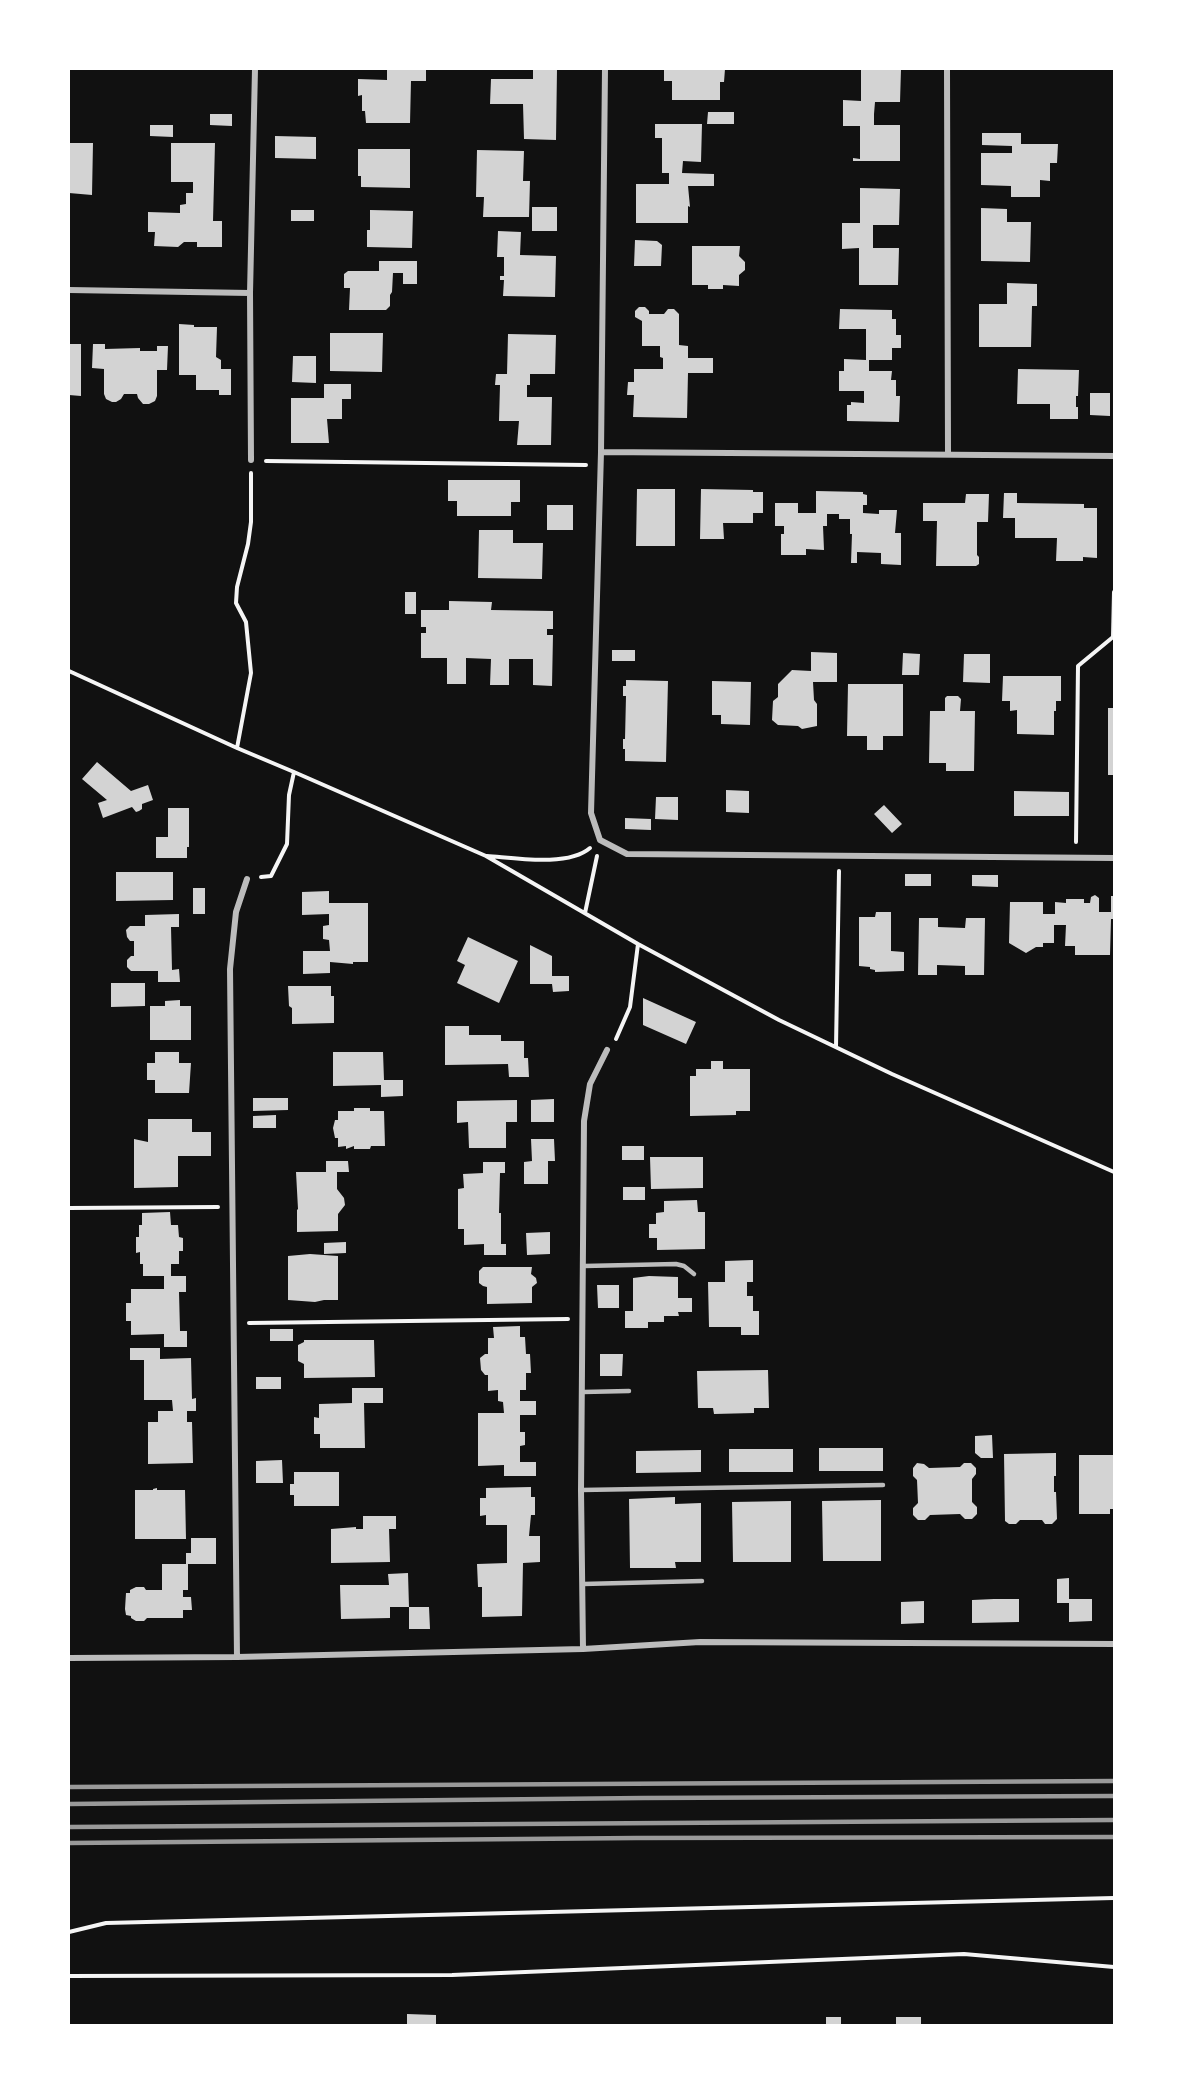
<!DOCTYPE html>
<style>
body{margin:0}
#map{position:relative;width:1183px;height:2094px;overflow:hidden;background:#111;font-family:Spectral,serif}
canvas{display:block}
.frame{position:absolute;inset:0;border:70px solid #fff;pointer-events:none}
</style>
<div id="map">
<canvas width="1183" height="2094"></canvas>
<div class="frame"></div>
</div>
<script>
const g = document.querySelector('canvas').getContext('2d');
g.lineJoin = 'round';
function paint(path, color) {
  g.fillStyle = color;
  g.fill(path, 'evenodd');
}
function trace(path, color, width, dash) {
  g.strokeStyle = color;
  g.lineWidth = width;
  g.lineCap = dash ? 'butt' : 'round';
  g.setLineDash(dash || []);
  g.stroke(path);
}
const building = new Path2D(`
 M387 69H426V81H411L410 123H366L365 111H362V95L358 96V79L387 80Z
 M533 69H557L556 140 524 139 523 104H490L491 79H533Z
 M664 69H725L724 82H720V100H672V81H664Z
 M861 69H901L900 102H875L874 114V125H900V161H853V158L860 159V126H843V100L861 101Z
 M708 112H734V124H707Z
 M210 114H232V126L210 125Z
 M655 124H702L701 162 683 161 682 173 714 174V186H688L690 207 688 206V223H636V184H669V173H662V138H655Z
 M150 125H173V137L150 136Z
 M982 133H1021V144H1058L1057 163H1050V181L1040 180V197H1011V186L981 185V153H1012V146L982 145Z
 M275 136 316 137V159L275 158Z
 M69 143H93L92 195 69 193Z
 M171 143H215L213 221H222V247H197V242H184L178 247 154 246 155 232H148V212L180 213V205L186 204V193H193V182H171Z
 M358 149H410V188L361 187V176H358Z
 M477 150 524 151 523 181H530L529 217H483L484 197H476Z
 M860 188 900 189 899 225H873V248H899L898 285H859V248L842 249V223H860Z
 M532 207H557V231H532Z
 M981 208 1007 209V222H1031L1030 262 981 261Z
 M291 210H314V221H291Z
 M370 210 413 211 412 248 367 247V230H370Z
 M498 231 521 232 520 255 556 256 555 297 503 296 504 280H500V276H504V257H497Z
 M635 240 657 241 662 245 661 266H634Z
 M692 246H740L739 256 745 262V270L739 275V286L723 285V289H708V285H692Z
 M379 261H417V284H403V273H393L392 292 390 295V306L386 310H349L350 288H344V274L348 271H379Z
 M1007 283 1037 284V306H1032L1031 347H979V304H1007Z
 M639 307H645L649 311V314H664L668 309H674L679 314V345L688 346V358H713V373H688L687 418 633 417 634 395H627L628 382H634V369H663V358L660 357V346H642V321L635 317V311Z
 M840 309 892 310V319H896V335H901V348H892V360H869V371H892L891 380H896V396H900L899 422 847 421V405H851V402L864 403V391H839V371H844V359L866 360V329H839Z
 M179 324 194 325V327H217L216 357 221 360V369H231V395H219V390H196V375H179Z
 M330 333H383L382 372 330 371Z
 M508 334 556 335 555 374H530V385H527V397H552L551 445H517L519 421H499L500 385H495L496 374H507Z
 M69 344H81V396L69 395Z
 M93 344H105V349L140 348V351H157V346H168L167 370H157V396L155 401 149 404H143L138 398 137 394H124L121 399 116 402H112L106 399 104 394V369L92 368Z
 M293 356H316V383L292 382Z
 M1018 369 1079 370 1078 396H1076V407H1078V419H1050V404H1017Z
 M324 384H351V399H342V419H327L329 443H291V398H324Z
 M1090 393H1110V416L1090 415Z
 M448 480H520V502H511V516H457V501H448Z
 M637 489H675V546H636Z
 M701 489 753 490V492H763V513H753V523H723L724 539H700Z
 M816 491 863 492V494L867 495V505H863V513L879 514V510H897L895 533H901V565L881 564V553L857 552V563H851L852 534H850V519H839V514H827V526H823L824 550 806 549V555H781V534H784V526H775V503H798V513H816Z
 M1004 493H1017V503L1084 504V508H1097V558L1083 557V561H1056L1057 538H1015V518H1003Z
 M966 494H989L988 522H977V555L979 557V564L976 566H936L937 521H923V503H965Z
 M547 505H573V530H547Z
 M479 530H513V543H543L542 579 478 578Z
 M405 592H416V614H405Z
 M449 601 492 602 491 610 553 611V629H547V635H553L552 686 533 685V659H509V685H490L491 659 466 658V684H447V658H421V633H426V627H421V610H449Z
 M612 650H635V661H612Z
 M811 652 837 653V682H813L814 700 817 704V726L802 729 798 726 778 725 772 720 773 701 778 697V684L792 670 811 671Z
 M903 653 920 654 919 675H902Z
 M964 654H990V683L963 682Z
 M1003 676H1061V701H1056V711H1054V735L1017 734V710L1010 711V701H1002Z
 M626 680 668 681 666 762 625 761V749H623V739H625L626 696H623V686H626Z
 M712 681 751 682 750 725 721 724V715H712Z
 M848 684H903V736H883V750H867V736H847Z
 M947 696H958L961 699 960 711H975L974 771H946V763H929L930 711H945V698Z
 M1108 708H1114V775H1108Z
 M97 762 131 791 148 785 153 800 142 804V809L139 811 136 812 132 807 103 818 98 803 107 800 82 779Z
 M726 790 749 791V813L726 812Z
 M1014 791 1069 792V816H1014Z
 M656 797H678V820L655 819Z
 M884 805 902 824 892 833 874 814Z
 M168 808H189V847H187V858H156V837H168Z
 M625 818 651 819V830L625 829Z
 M116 872H173V900L116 901Z
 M905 874H931V886H905Z
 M972 875H998V887L972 886Z
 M193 888H205V914H193Z
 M329 891V903H368V962H353V964L330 962V973L303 974V951H330L329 940 323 939V926L329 925V914L302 915V892Z
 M1095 895 1099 898V912H1111V896H1114V919H1111L1110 955H1075V946H1065L1066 925H1054V943H1043V947H1036L1026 953 1009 943 1010 902H1043V914H1055V902L1066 903V899H1084V903H1090L1091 897Z
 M876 912H891V951L904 952V971L875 972V970L870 969V967L859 966V917H875Z
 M179 914V927H171L172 970 179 969 180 982H158V971H131L127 967V960L131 956H134V941H130L127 937 126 930 130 926H145V915Z
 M919 918H938V927L965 928 966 918H985L984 975H965V966L937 965V975H918Z
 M468 937 518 961 499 1003 457 983 465 965 457 961Z
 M530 945 552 956V976H569V991L553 992 552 984H530Z
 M111 983H145V1006L111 1007Z
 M288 986H331V996H334V1023L292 1024V1008L289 1006Z
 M643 998 696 1022 686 1044 643 1025Z
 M180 1000V1006H191V1040H150V1006H165V1001Z
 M445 1026H469V1035H501V1041H524V1058H528L529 1077H509L508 1064 445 1065Z
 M155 1052H179V1063H191L189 1093H155V1080H147V1063H155Z
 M333 1052H383L384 1080H403V1096L381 1097V1085L333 1086Z
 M711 1061H723V1069H750V1111H736V1115L690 1116V1076H696V1069H711Z
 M253 1098H288V1110L253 1111Z
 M554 1099V1122H531V1100Z
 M517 1100V1122H506V1148H469L468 1122 457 1123V1101Z
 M354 1108H370V1111H384L385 1146H371L370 1149H354V1146L346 1149V1146L338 1147V1138H335L333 1128 335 1120H338V1111H354Z
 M276 1115V1128H253V1116Z
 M148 1119H192V1132H211V1156H178V1187L134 1188V1139L148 1142Z
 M531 1139H554L555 1161H548V1184H524V1162L532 1161Z
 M622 1146H644V1160H622Z
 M650 1157H703V1188L651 1189Z
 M326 1161H348L349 1172H337V1189L344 1198 345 1205 338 1214V1231L297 1232V1210L298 1209 296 1172H326Z
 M483 1162H505V1173H500L499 1213H501V1244H506V1255H484V1244L464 1245V1229H458V1189L464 1188 463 1174 483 1173Z
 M623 1187H645V1200H623Z
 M697 1200 698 1212H705V1249L657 1250V1238H649V1224H656V1213L664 1212V1201Z
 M170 1212 171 1225H178L179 1237 183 1238V1251H179V1264H171V1276H186V1292H179L180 1331H187V1347H164V1334L131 1335V1321H126V1303H131V1289H164V1276H143V1264H140V1252L136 1253V1237H139V1225H142V1213Z
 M550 1232V1254L527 1255 526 1233Z
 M346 1242V1253L324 1254V1243Z
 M310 1254 338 1256V1300H324L315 1302 288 1300V1256Z
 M753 1260V1282H747V1296H753V1311H759V1335H741V1327H709L708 1282H725V1261Z
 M483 1267H532L531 1274 536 1278 537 1283 532 1287V1303L487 1304V1287L483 1286 479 1283V1271Z
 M649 1276 678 1277V1298H692V1312H678L679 1316H664V1322H648V1328H625V1311H633V1278Z
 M597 1285H619V1308H598Z
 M520 1326V1337H525L526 1354H530L531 1373H526V1390H520V1401H536V1415H520V1432H525V1445L520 1446V1462H536V1476H504V1465L478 1466V1413H504L503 1402 498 1401V1390L488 1391V1375H485L481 1370 480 1358 485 1354H488V1338H494L493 1327Z
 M270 1329H293V1341H270Z
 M304 1340H374L375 1377 304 1378V1364L298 1361V1345L304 1342Z
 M130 1348H160V1359L191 1358 192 1399 196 1398V1411H187V1422H192L193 1463 148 1464V1422H158V1411H173L172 1400H144V1360H130Z
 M600 1354H623L622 1376H600Z
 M768 1370 769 1408H754V1413L714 1414 713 1408H698L697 1371Z
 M256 1377H281V1389H256Z
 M352 1388H383V1403H364L365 1448H320V1434H314V1417L319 1418V1404L352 1403Z
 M992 1435 993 1458H981L975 1453V1436Z
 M819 1448H883V1471H819Z
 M729 1449H793V1472H729Z
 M701 1450V1472L636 1473V1451Z
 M1056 1453V1476H1054V1492H1056L1057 1519 1052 1524H1045L1042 1520H1020L1016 1524H1009L1005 1521 1004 1454Z
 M1079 1455H1114V1509H1110V1514H1079Z
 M282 1460 283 1483H256V1461Z
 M917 1463 924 1464 929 1468 960 1467 964 1463H971L976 1468V1474L972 1479V1502L977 1507V1514L972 1519H965L960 1514 930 1515 925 1520H918L913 1515V1508L918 1503 917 1480 913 1476V1468Z
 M294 1472H339V1506H294V1495H290V1484H294Z
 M531 1487V1497H535V1515H531L529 1536H540V1562L523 1563 522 1616 482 1617V1587H478L477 1564 507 1563V1525H486V1515L480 1516V1498H486V1488Z
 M157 1488V1490H185L186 1539H135V1490H153V1489Z
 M675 1497V1504L701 1503V1562H675L676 1568H630L629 1499Z
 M881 1500V1561H823L822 1501Z
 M791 1501V1562H733L732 1502Z
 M363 1516H396V1529H389L390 1562 331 1563V1529L356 1527V1529H363Z
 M191 1538H216V1564H186V1553H191Z
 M162 1564H188V1590H183V1597H191L192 1610H183V1618H147L144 1621H136L131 1618V1616L126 1615 125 1609 126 1593H130V1590L136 1587H144L146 1590H162Z
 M408 1573 409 1607H390V1618L341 1619 340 1585H389L388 1574Z
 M1069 1578V1599H1092V1621L1069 1622V1603H1057V1579Z
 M994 1599H1019V1622L972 1623V1600Z
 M924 1601V1623L901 1624V1602Z
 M409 1607H429L430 1629H409Z
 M407 2014 436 2015V2025H407Z
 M826 2017H841V2025H826Z
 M896 2017H921V2025H896Z`);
const path = new Path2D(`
 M266 461 586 465
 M69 671 237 748 294 772 486 856 638 944 779 1020 892 1074 1114 1172
 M237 748 251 673 246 622 236 603 237 587 248 544 251 522V473
 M1076 842 1078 666 1113 637 1114 592
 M487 856C515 858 568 867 590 848
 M261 877 271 876 287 844 289 795 294 772
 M585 913 597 856
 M616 1039 630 1007 638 944
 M836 1047 839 871
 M69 1208 218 1207
 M249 1323 568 1319
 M69 1932 106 1923 1114 1898
 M69 1976 452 1975 964 1954 1114 1967`);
const service = new Path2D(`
 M584 1266 676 1264 684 1266 694 1274
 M583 1392 629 1391
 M581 1490 883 1485
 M583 1584 702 1581`);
const minor = new Path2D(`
 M605 69 601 452 591 813 600 840 627 854 1114 858
 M947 69 948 454
 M69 290 250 293
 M601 452 1114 456
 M251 460 250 293 255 69
 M583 1649 581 1490 584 1121 590 1084 607 1050
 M237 1657 230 969 236 912 247 879
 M69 1658 237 1657 583 1649 700 1642 1114 1644`);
const rail = new Path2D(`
 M69 1787 1114 1781
 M69 1804 643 1798 1114 1796
 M69 1827 1114 1820
 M69 1843 636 1838 1114 1837`);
paint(building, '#d3d3d3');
trace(path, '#f5f5f5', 4);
trace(service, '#bcbcbc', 4.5);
trace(minor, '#bcbcbc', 6);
trace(rail, '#9a9a9a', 4.5);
</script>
